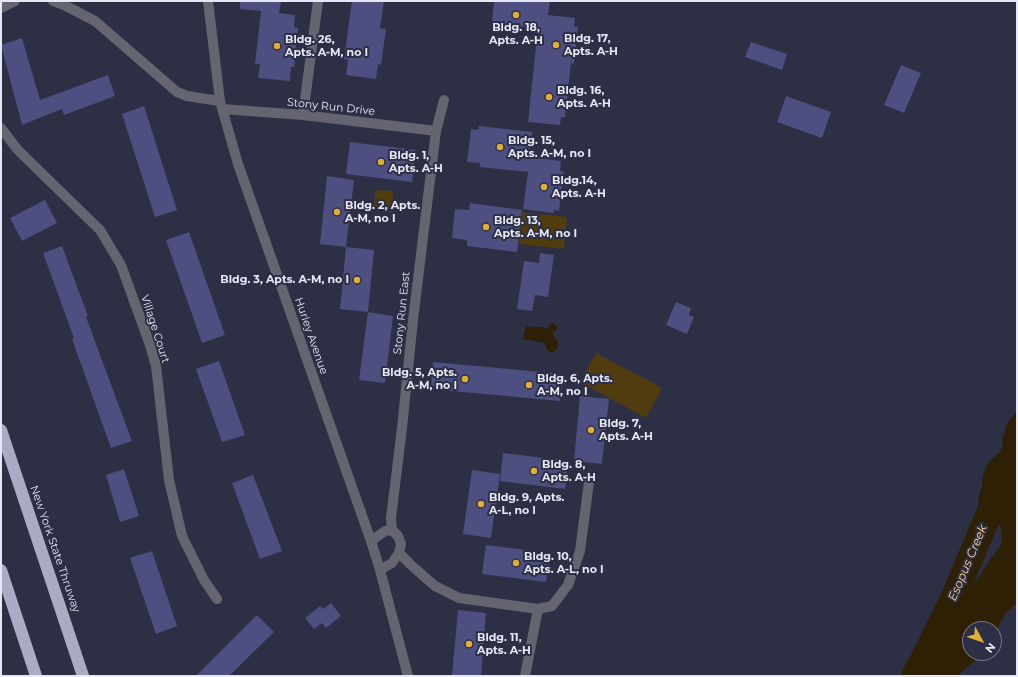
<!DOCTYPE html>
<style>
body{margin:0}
#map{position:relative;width:1018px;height:677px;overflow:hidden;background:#2d2f44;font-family:Montserrat,sans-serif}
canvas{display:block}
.frame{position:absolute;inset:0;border:2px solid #e6e8f6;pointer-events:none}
.north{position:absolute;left:962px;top:621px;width:40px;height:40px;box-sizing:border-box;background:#2d2f44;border:1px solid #77798b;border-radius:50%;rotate:130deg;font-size:11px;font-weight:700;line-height:16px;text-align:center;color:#e6e8f6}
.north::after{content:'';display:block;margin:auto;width:14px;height:18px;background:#e3ae35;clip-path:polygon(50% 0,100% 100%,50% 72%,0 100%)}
</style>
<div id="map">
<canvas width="1018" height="677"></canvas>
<div class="frame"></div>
<div class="north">N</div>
</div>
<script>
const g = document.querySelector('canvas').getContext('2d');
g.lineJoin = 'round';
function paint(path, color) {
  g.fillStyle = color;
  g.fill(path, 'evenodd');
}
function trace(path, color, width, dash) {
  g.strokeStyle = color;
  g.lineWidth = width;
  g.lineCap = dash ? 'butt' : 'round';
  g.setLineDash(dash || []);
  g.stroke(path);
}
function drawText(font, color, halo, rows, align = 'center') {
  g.font = font + ' Montserrat,sans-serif';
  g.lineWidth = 4;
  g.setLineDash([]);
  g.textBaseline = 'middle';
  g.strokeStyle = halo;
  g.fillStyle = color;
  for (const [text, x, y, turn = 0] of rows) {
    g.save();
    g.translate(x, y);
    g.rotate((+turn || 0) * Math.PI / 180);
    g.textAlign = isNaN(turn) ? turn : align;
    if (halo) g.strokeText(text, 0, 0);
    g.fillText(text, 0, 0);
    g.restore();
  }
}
const green = new Path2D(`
 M375 190 393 191 392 212 374 210Z
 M522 212 567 217 564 249 519 244Z
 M596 353 662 388 646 418 580 382Z`);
const water = new Path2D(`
 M553 323 556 325 557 327 556 330 553 331V336C560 342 561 347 552 353 547 351 546 348 545 343L523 339 526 326 548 328 551 324Z
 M1017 409V603L1005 614 994 635V629H970V653H984L957 676H903L933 647 955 613 959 603 981 574 991 558 999 548 1002 540 1001 530 998 521 994 515 987 511 979 504 978 500 979 495 982 487 983 476 986 467 989 462 1000 452 1003 445 1002 440 1007 423 1016 412Z`);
const river = new Path2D(`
 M914 676 922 662 953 599 1017 447`);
const building = new Path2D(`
 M240 1H281L279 13 295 15 294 27 298 28 294 67H291L290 81 258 78 260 64H255L261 11 240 9Z
 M352 1H384L380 28 386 29 381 65 378 64 376 79 346 75 348 60 344 59Z
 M494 1H550L548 15 575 18 574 27H578L574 64 571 63 565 117H561L560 125 528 122 538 28 496 24 497 21H492Z
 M22 38 40 100 108 75 115 96 64 115 62 109 22 125 1 45Z
 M751 42 787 54 782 70 745 57Z
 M901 65 921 73 904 113 884 105Z
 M786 96 831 112 822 138 777 122Z
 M144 106 177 210 155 217 122 114Z
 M479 126 532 132 529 157 561 161 560 171 564 172 559 211 554 210V213L523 209 528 172 480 167V163L467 162 471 129 478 130Z
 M350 142 416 150 412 182 346 174Z
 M327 176 354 180 346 247 320 244Z
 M45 200 57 223 22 241 10 218Z
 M470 203 522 210 517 252 467 246V240L452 238 455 209 469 210Z
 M189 232 225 335 202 343 166 240Z
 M62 246 88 316 86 317 132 441 111 448 72 339 74 338 43 253Z
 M346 247 374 250 368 312 340 309Z
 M540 253 554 255 548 297 535 295 532 311 517 309 524 261 539 263Z
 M676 302 691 308 689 315 694 317 687 334 666 325Z
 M368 312 393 316 385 383 359 380Z
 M219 361 245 435 222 442 196 369Z
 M433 362 563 374 560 401 431 389Z
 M580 396 609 399 602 464 574 461Z
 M503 453 568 461 565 489 500 481Z
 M124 469 139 516 120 522 106 475Z
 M472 470 500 474 491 538 463 534Z
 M253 475 282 551 260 559 232 483Z
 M486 545 550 553 546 582 482 574Z
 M152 551 177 626 156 634 130 558Z
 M331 603 341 616 326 628 322 623 314 629 305 618 320 606 323 609Z
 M458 610 486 613 481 676H452Z
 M257 615 274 632 229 676H196Z`);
const minor = new Path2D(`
 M53 1 64 5 95 21 177 92 187 96 220 101
 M208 1 220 101 238 164 371 541 380 570 408 676
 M1 8 15 1
 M222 109 303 115 436 131
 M303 115 318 1
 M1 128 17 149 26 158 100 230 121 265 150 345 156 366 169 480 182 536 204 580 217 599
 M371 541 385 531 392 530
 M399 553 411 565 435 586 459 598 538 609 552 606 568 585 580 551 589 482
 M380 570 392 563 399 553 401 544 398 536 392 530 391 518 402 428 413 320 436 131 444 100
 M525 676 538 609`);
const highway = new Path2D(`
 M1 430 83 676
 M1 570 36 676`);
const markers = [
 [516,15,4,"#e3ae35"],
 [556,45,4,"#e3ae35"],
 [277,46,4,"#e3ae35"],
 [549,97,4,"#e3ae35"],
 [500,147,4,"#e3ae35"],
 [381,162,4,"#e3ae35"],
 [544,187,4,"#e3ae35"],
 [337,212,4,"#e3ae35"],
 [486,227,4,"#e3ae35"],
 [357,280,4,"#e3ae35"],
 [465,379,4,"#e3ae35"],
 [529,385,4,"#e3ae35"],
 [591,430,4,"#e3ae35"],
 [534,471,4,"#e3ae35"],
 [481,504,4,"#e3ae35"],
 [516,563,4,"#e3ae35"],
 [469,644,4,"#e3ae35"]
];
const poiNames = [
 ["Bldg. 18,",516,28,"center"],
 ["Apts. A-H",516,41,"center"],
 ["Bldg. 17,",564,39],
 ["Apts. A-H",564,52],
 ["Bldg. 26,",285,40],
 ["Apts. A-M, no I",285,53],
 ["Bldg. 16,",557,91],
 ["Apts. A-H",557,104],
 ["Bldg. 15,",508,141],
 ["Apts. A-M, no I",508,154],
 ["Bldg. 1,",389,156],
 ["Apts. A-H",389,169],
 ["Bldg.14,",552,181],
 ["Apts. A-H",552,194],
 ["Bldg. 2, Apts.",345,206],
 ["A-M, no I",345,219],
 ["Bldg. 13,",494,221],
 ["Apts. A-M, no I",494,234],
 ["Bldg. 3, Apts. A-M, no I",349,280,"right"],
 ["Bldg. 5, Apts.",457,373,"right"],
 ["A-M, no I",457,386,"right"],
 ["Bldg. 6, Apts.",537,379],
 ["A-M, no I",537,392],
 ["Bldg. 7,",599,424],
 ["Apts. A-H",599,437],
 ["Bldg. 8,",542,465],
 ["Apts. A-H",542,478],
 ["Bldg. 9, Apts.",489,498],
 ["A-L, no I",489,511],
 ["Bldg. 10,",524,557],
 ["Apts. A-L, no I",524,570],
 ["Bldg. 11,",477,638],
 ["Apts. A-H",477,651]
];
const streetNames = [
 ["Stony Run Drive",331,107,6],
 ["Stony Run East",402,313,-84],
 ["Village Court",155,329,72],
 ["Hurley Avenue",311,336,71],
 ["New York State Thruway",55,549,71]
];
const waterNames = [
 ["Esopus Creek",968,563,-67]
];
paint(green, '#513c0f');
paint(water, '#2d2004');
trace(river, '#2d2004', 26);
paint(building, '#4c4f7f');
trace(minor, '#646570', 10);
trace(highway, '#a9acc5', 12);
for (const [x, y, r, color] of markers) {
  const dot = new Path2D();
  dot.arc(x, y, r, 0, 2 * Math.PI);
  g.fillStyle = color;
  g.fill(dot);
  trace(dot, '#2d2f44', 1.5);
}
drawText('bold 11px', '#e6e8f6', '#2d2f44', poiNames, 'left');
drawText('11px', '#e6e8f6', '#2d2f44', streetNames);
drawText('italic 12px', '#fbd283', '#2d2f44', waterNames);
</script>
